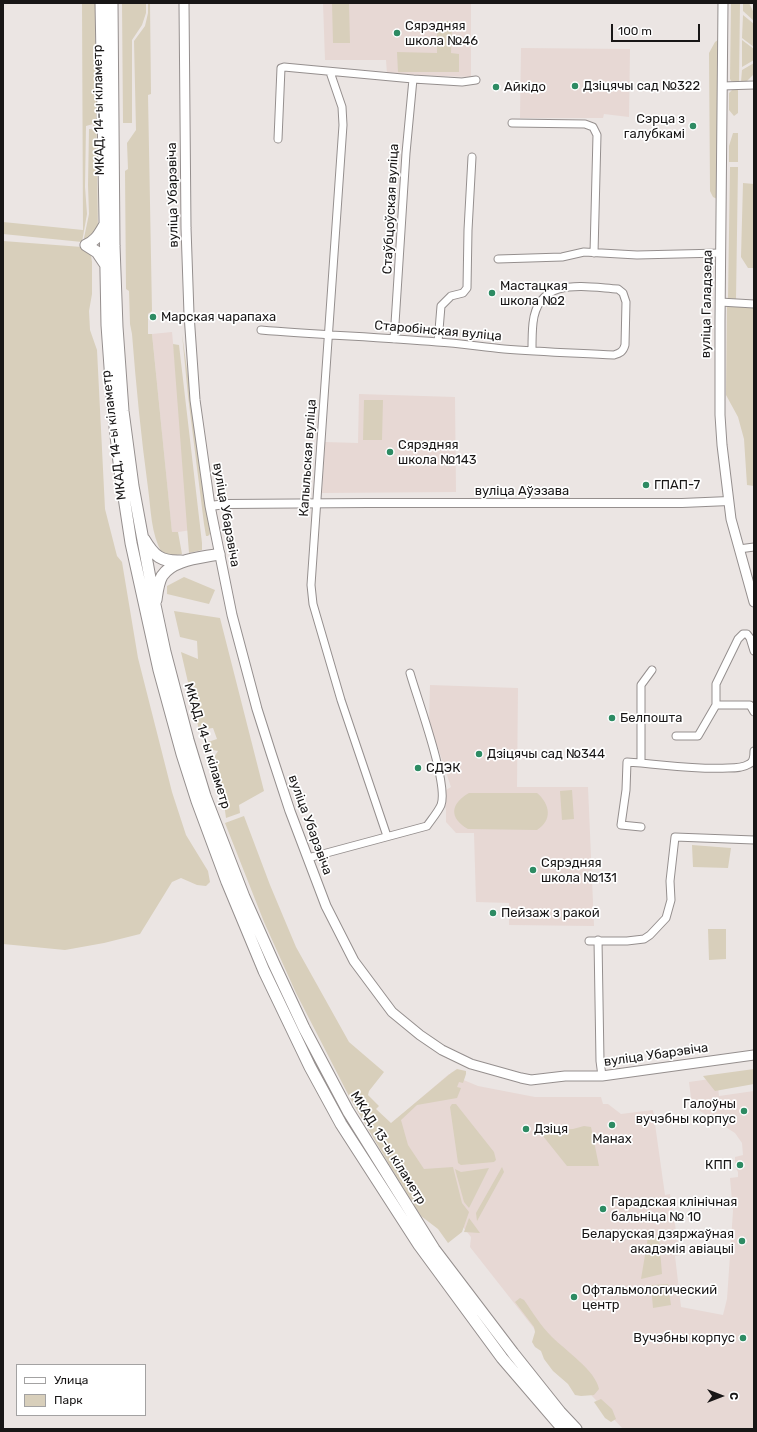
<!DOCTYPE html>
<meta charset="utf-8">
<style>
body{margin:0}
#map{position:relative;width:757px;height:1432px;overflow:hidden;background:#ebe5e3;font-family:Rubik,sans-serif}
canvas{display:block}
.frame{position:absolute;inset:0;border:4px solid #181616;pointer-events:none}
.legend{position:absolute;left:16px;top:1364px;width:130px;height:52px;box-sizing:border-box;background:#fff;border:1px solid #a3a2a2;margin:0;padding:5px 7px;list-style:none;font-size:12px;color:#181616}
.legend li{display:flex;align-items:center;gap:8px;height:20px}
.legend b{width:20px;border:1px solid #a3a2a2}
.north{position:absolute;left:701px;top:1376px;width:40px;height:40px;-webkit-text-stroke:3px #fff;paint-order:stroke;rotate:90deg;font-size:11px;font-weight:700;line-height:16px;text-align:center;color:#181616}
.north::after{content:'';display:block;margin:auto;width:14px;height:18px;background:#181616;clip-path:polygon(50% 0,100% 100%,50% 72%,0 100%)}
.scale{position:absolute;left:611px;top:24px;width:89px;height:18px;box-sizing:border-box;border:2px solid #181616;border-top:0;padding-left:5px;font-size:12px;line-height:14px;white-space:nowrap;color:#181616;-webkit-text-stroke:3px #fff;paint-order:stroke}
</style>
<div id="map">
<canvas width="757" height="1432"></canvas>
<div class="frame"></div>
<ul class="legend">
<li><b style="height:5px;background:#fff"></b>Улица</li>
<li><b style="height:11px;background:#d8cfbb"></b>Парк</li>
</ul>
<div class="north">С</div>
<div class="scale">100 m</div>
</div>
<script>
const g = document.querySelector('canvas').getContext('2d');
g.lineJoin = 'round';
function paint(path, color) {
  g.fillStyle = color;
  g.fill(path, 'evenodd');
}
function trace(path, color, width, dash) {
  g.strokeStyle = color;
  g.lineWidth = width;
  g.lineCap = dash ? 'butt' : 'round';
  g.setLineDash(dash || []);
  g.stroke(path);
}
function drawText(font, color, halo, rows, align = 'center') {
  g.font = font + ' Rubik,sans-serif';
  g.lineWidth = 3.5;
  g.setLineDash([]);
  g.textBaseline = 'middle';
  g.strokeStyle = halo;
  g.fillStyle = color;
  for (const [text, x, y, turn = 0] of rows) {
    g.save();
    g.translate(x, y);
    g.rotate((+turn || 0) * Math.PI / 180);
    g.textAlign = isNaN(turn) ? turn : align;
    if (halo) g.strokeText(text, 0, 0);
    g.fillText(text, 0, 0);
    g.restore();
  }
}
const built = new Path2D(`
 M323 3H471V77L387 74 386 60H325Z
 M521 48 630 49 629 117 604 114 603 118H520Z
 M172 332 191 530 172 533 152 334Z
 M359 394 455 397 456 492 322 493 325 442 358 443Z
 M430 685 518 688 517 787H588L594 926 509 925V903L476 902 474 833H456L446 822V810L444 800 446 790 451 787 429 721Z
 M449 1074 478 1086 535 1097H601L603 1104H608L621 1114 653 1110 665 1195 670 1194 680 1255 675 1256 681 1307 723 1315 727 1299 733 1211 730 1178 738 1177V1172L735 1166V1157L743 1155 742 1143 735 1133 692 1106 689 1082 717 1078 719 1096 754 1091V1429H623L562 1364 470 1247 471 1237 463 1227 387 1127Z`);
const green = new Path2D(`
 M82 3H95L98 232 85 242 84 238 89 214 88 185 89 129H93V124L86 126 85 187 87 214 82 242 3 234V222L83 230Z
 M122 3H146V13L142 25 132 40V123H123Z
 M148 3H150L151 94 148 95 152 311 148 314V334H152L172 532H178L182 554 171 556 162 553C151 534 151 510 148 488 141 437 136 385 132 334L130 324 129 291 126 289 125 171 128 169 127 143 136 130 134 41 145 26 148 13Z
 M332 3H349L350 43H333Z
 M731 3H740L739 83 731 81 730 79Z
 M743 3H749L754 13V21L743 11Z
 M743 15 754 24V47L742 38Z
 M437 21H452L451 53 459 54V72H398L397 52 437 53Z
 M718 40 717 199 713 197 710 191 709 53 715 42Z
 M742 40 754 49V60L742 67Z
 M754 63V74L746 82H741L742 70Z
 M738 89V113L734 116 729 110V93L732 90Z
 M733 133H738V162H729V146Z
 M730 167H738L736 299 728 298Z
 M743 183 754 184V268H748L741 257Z
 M3 241 82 247 86 250 91 255 92 262V294L89 311 90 330 97 350 105 509 117 556 122 562 138 658 172 792 186 835 208 871 210 882 206 886 197 885 181 878 172 882 140 934 104 943 65 950 3 944Z
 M727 306 754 307V486L747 485 744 439 738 417 726 395Z
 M182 334 209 523 210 534 208 536H206L204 524 188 396Z
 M173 344 179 345 202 543V550L189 553Z
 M364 400H383L382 440H363Z
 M184 577 215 590 209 604 167 594V586Z
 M174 611 220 618 264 791 239 805 240 813 226 818 220 775 213 776 211 762 218 751 206 749 205 743 217 739 213 728 199 730 181 652 198 659 197 641 180 637Z
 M572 790 574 819 562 820 560 791Z
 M469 793H537C550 804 553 820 537 830L468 829C449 818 450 804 469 793Z
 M244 816 270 885 296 947 349 1042 384 1072 369 1091 368 1095 379 1106 376 1109 391 1123 451 1073 457 1069 466 1071V1074L463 1083 459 1082 457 1087 461 1088 457 1098 417 1105 401 1120 408 1145 424 1169 453 1167 462 1203 469 1212 462 1232 448 1243 438 1229 421 1216 390 1166 351 1100 296 993 264 922 225 823Z
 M692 845 731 848 728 868 693 867Z
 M708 929H726V959L709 960Z
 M754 1069V1084L715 1091 703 1076Z
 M452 1104H456L494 1152 496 1160 494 1162 461 1165 458 1163 450 1107Z
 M584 1126 591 1127 599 1166H567L539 1131 573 1129Z
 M502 1167 504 1172 477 1221 476 1213Z
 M489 1168 469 1208 464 1202 455 1169 461 1172Z
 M469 1218 480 1233 464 1232Z
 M648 1237H659L662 1274 641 1279Z
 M668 1284 671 1305 653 1308 651 1285Z
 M520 1298 524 1300C533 1313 541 1326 552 1337 565 1350 596 1371 599 1389L594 1395 581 1396 575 1395 568 1384 553 1371 544 1359 541 1351 535 1347 532 1342 535 1332 534 1327 515 1302Z
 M601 1399 612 1409 616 1419 611 1422 605 1418 594 1402Z`);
const minor = new Path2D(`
 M330 72 342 107 343 125 311 585 313 604 341 700 387 836
 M722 86 754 85
 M512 123 585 124 593 127 597 135 594 253
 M278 139 281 68 284 67 413 79 462 82 476 80
 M498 259 562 257 584 252 637 255 721 253
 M720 302 754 304
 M261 330C319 335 378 337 437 342 459 343 482 347 504 349 540 352 577 353 614 355 620 353 623 352 625 345L626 302 623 293 618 289C585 287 538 276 533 323 532 332 532 341 532 350
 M394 339 406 153 413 79
 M438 342 441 306 451 296 463 293 467 288 468 230 472 157
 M739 549 754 547
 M716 705H750L754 712
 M676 736H698L716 705V684L738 639 743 634H747L750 638 754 651
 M641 763V685L652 670
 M641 827 621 825 626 790 627 762C661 764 694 770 728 768 735 768 743 768 749 764 754 762 754 756 754 751
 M308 858 427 826C431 820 438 812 441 805 449 784 417 698 410 673
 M598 940 600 1061 602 1076
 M589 941H627L644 939 650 935 666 918 671 900 670 881 675 837 754 840`);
const tertiary = new Path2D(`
 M210 506 226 504 368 503H682L729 501`);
const secondary = new Path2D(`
 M184 3 186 228 189 314 195 400 210 506 232 615 257 709 271 753 290 811 326 906 354 961 392 1012 420 1035 442 1050 471 1064 521 1078 531 1080 565 1076H602L754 1055
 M723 3 720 321V415L722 445 731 519 754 602`);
const trunk = new Path2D(`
 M101 3 107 325 113 409 120 471 131 543 159 670 182 754 197 801 227 882 264 971 310 1067 341 1124 419 1245 502 1358 563 1429
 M112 3 114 246 117 327 123 411 133 486 155 605 165 652 188 740 205 796 244 897 274 964 304 1028 348 1111 434 1249 513 1353 560 1412 576 1429
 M86 245 97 252 105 264
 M86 245C96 241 99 234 104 226
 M144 539C154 556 161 562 181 561
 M156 600C157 593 158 583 162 576 173 559 201 558 219 554`);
const markers = [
 [397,33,4,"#2d8b63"],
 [575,86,4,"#2d8b63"],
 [496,87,4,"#2d8b63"],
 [693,126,4,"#2d8b63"],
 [492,293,4,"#2d8b63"],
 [153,317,4,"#2d8b63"],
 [390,452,4,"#2d8b63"],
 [646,485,4,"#2d8b63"],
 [612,718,4,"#2d8b63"],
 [479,754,4,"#2d8b63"],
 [418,768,4,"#2d8b63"],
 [533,870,4,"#2d8b63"],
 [493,913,4,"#2d8b63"],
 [744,1111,4,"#2d8b63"],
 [612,1125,4,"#2d8b63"],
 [526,1129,4,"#2d8b63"],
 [740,1165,4,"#2d8b63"],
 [603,1209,4,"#2d8b63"],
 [742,1241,4,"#2d8b63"],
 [574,1297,4,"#2d8b63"],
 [743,1338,4,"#2d8b63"]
];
const poiNames = [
 ["Сярэдняя",405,26],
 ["школа №46",405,41],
 ["Дзіцячы сад №322",583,86],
 ["Айкідо",504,87],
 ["Сэрца з",685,119,"right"],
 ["галубкамі",685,134,"right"],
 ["Мастацкая",500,286],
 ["школа №2",500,301],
 ["Марская чарапаха",161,317],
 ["Сярэдняя",398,445],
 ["школа №143",398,460],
 ["ГПАП-7",654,485],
 ["Белпошта",620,718],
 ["Дзіцячы сад №344",487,754],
 ["СДЭК",426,768],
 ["Сярэдняя",541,863],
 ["школа №131",541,878],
 ["Пейзаж з ракой",501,913],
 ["Галоўны",736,1104,"right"],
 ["вучэбны корпус",736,1119,"right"],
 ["Дзіця",534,1129],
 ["Манах",612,1139,"center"],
 ["КПП",732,1165,"right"],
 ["Гарадская клінічная",611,1202],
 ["бальніца № 10",611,1217],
 ["Беларуская дзяржаўная",734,1234,"right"],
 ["акадэмія авіацыі",734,1249,"right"],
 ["Офтальмологический",582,1290],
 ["центр",582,1305],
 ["Вучэбны корпус",735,1338,"right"]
];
const streetNames = [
 ["МКАД, 14-ы кіламетр",99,110,-91],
 ["вуліца Убарэвіча",173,195,-91],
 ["Стаўбцоўская вуліца",391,209,-87],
 ["вуліца Галадзеда",707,304,-89],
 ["Старобінская вуліца",438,331,5],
 ["МКАД, 14-ы кіламетр",114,435,-97],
 ["Капыльская вуліца",308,458,-86],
 ["вуліца Аўэзава",522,491],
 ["вуліца Убарэвіча",226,515,80],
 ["МКАД, 14-ы кіламетр",207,746,73],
 ["вуліца Убарэвіча",310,825,70],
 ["вуліца Убарэвіча",656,1055,-8],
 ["МКАД, 13-ы кіламетр",388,1148,58]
];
paint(built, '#e7d8d4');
paint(green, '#d8cfbb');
trace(minor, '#958f8e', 9);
trace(tertiary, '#958f8e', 10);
trace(secondary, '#958f8e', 11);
trace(trunk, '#958f8e', 13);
trace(minor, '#fff', 7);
trace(tertiary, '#fff', 8);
trace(secondary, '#fff', 9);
trace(trunk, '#fff', 11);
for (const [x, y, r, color] of markers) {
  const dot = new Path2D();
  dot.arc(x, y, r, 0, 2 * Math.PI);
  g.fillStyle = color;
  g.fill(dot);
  trace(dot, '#fff', 1.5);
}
drawText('13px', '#181616', '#fff', poiNames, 'left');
drawText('13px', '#181616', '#fff', streetNames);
</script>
